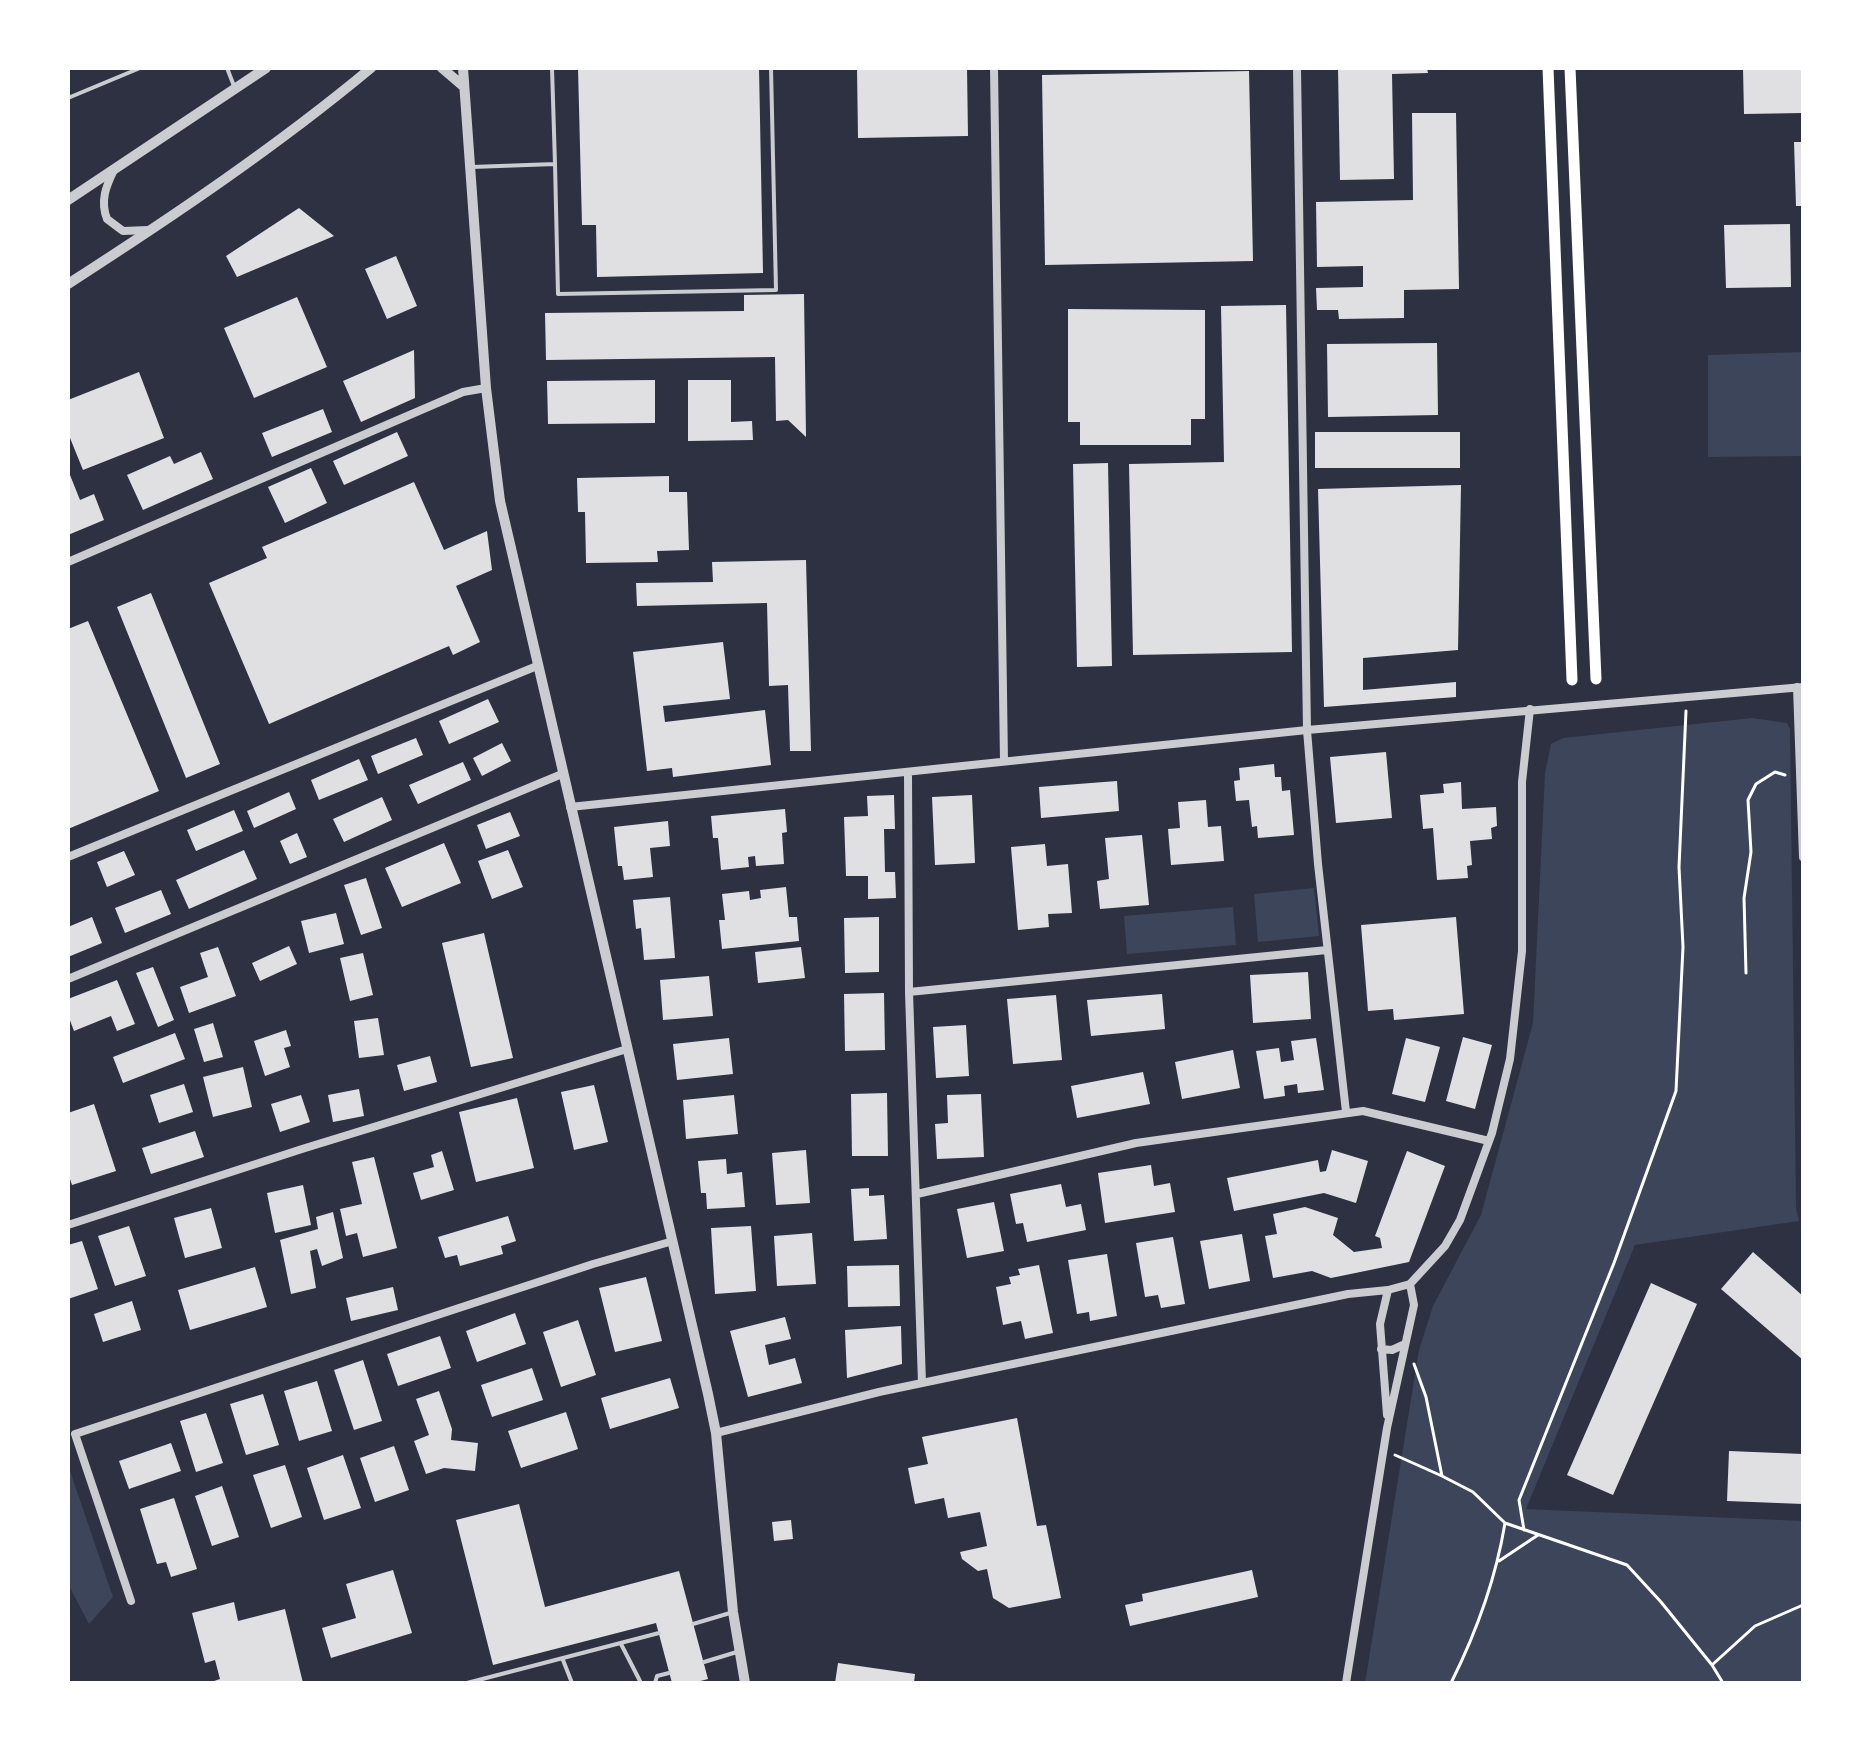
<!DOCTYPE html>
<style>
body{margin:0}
#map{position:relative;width:1871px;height:1751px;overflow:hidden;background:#2d3142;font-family:Quicksand,sans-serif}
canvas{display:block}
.frame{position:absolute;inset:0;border:70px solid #fff;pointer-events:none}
</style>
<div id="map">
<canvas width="1871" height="1751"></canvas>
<div class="frame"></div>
</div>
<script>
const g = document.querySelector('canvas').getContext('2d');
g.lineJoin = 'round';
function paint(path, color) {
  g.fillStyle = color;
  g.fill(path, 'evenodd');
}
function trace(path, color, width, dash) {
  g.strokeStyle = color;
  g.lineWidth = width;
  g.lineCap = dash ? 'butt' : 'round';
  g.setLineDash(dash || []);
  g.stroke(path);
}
const green = new Path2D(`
 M1803 352V456L1708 457V355Z
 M1752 718 1787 723 1790 729 1796 1208 1799 1221 1635 1245 1526 1509 1803 1521V1683H1365L1419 1350 1433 1306 1481 1215 1533 1023 1545 773 1551 744 1563 738Z
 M1314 888 1319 936 1258 942 1254 894Z
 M1233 907 1236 945 1127 954 1124 916Z
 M68 1465 113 1597 89 1624 68 1584Z`);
const building = new Path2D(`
 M578 68H759L763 273 597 277 596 225H582Z
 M857 68H967L968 136 858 138Z
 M1338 68H1427L1428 73 1392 74 1394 179 1340 180Z
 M1743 68H1803V113L1744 114Z
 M1249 71 1253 261 1045 265 1042 75Z
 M1412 113H1456L1459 289 1404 290V318L1339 319 1338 310H1317L1316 288 1363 287V266L1317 267 1316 202 1413 200Z
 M1794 142H1803V206H1796Z
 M299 208 334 236 237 277 226 256Z
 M1790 224 1791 287 1726 288 1724 225Z
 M396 256 417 306 387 319 365 269Z
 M804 294 806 437 788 420 776 421 775 357 546 360 545 313 744 311V295Z
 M297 297 327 367 254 398 224 328Z
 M1286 305 1292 652 1133 655 1129 464 1224 462 1221 306Z
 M1068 309 1205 310V419H1191V445H1080V422H1068Z
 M1437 343 1438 415 1328 417 1327 344Z
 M414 350 415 398 361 422 343 381Z
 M139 372 164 438 83 470 68 433V400Z
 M655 380V423L548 424 547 381Z
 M688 380H731V422L752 421 753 440 688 441Z
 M323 409 332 432 272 457 262 433Z
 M397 432 408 456 344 485 333 461Z
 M1315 432H1460V468H1315Z
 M201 452 213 479 143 510 127 475 170 456 174 464Z
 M1108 463 1112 666 1077 667 1073 464Z
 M311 468 327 503 285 523 268 487Z
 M68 470 80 500 94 494 104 520 68 535Z
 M669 476V492H687L689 550 657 551 658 562 586 563 585 512H578L577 478Z
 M414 482 444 550 487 531 492 570 456 586 480 642 453 655 449 646 269 724 209 583 267 558 262 547Z
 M1461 485 1458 650 1363 658V690L1456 682V697L1324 707 1318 489Z
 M806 560 811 751H790L788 685 769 686 767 603 637 606 636 583 713 582 712 562Z
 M151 593 220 764 186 778 117 607Z
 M88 621 159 791 68 829V629Z
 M723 642 730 699 663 706 665 722 765 710 771 765 673 777 672 768 647 771 633 652Z
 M488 699 499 722 449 744 439 721Z
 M416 738 423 755 378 774 371 756Z
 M502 743 511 761 482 776 473 758Z
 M1386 752 1392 818 1336 823 1330 757Z
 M359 759 368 780 319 800 311 780Z
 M463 762 471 780 418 804 409 785Z
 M1274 764 1275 777H1281L1282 791 1290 790 1294 835 1258 838 1257 826 1252 827 1249 800 1236 801 1234 781 1240 780 1239 768Z
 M1117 781 1119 811 1041 818 1039 787Z
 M1461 782 1462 809 1496 807 1497 826 1491 828 1492 839 1470 841 1472 865 1467 866 1468 878 1437 880 1433 828 1423 829 1420 795 1444 793 1443 784Z
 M289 792 296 809 254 828 247 811Z
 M894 795 895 829H884L885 872H895L896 898 868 899V876H846L844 817 868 816 867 796Z
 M972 795 975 863 935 865 932 797Z
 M382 797 392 820 344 842 333 819Z
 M1206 800 1208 827 1221 826 1224 861 1171 865 1168 829 1180 828 1178 802Z
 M785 809 787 832 782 833 784 864 756 866 755 856 748 857 749 867 721 870 718 838H713L711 816Z
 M234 810 243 831 196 851 187 830Z
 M510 812 520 836 486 849 477 825Z
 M668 821 670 846 650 848 653 877 624 880 622 866H618L614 827Z
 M297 833 307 857 290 864 280 841Z
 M1142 835 1149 905 1100 909 1097 881 1109 879 1105 838Z
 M444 843 461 883 402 907 385 868Z
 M1045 844 1047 866 1068 864 1072 913 1048 914 1049 927 1018 930 1011 847Z
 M244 850 257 879 189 909 176 880Z
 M508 850 523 887 492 899 478 861Z
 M124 851 135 875 107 887 97 862Z
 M366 878 382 928 361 935 344 885Z
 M786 887 789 917H797L799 941 722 949 719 920H725L722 894 749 891 750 900 761 898 760 890Z
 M161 890 171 914 125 933 115 908Z
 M670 897 675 958 644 960 641 928 636 929 633 900Z
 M336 913 344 944 309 953 301 921Z
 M92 917 102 943 68 957V927Z
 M879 917V972L845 973 844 918Z
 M1456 917 1464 1014 1394 1020 1393 1009 1368 1011 1361 925Z
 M484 933 513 1058 471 1067 442 943Z
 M289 946 297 964 260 981 252 963Z
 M218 947 236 996 189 1013 180 987 208 977 200 953Z
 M801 947 805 978 758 983 755 952Z
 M363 953 373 995 350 1001 340 958Z
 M153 967 174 1020 158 1027 136 973Z
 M1308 972 1311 1019 1253 1023 1250 975Z
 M709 976 713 1016 663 1020 660 980Z
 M117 980 135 1024 117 1031 111 1016 74 1031 68 1015V999Z
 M884 993 885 1050 845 1051 844 994Z
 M1162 994 1165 1029 1091 1036 1087 1000Z
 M1056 995 1062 1060 1013 1064 1007 999Z
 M378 1018 384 1055 359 1058 354 1021Z
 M213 1023 223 1057 204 1062 194 1029Z
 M966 1025 969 1076 936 1078 933 1027Z
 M286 1030 291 1046 284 1048 290 1067 265 1076 254 1041Z
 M175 1033 185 1059 123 1083 113 1057Z
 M1463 1037 1492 1045 1475 1109 1446 1101Z
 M729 1038 733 1074 677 1080 673 1044Z
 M1316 1038 1324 1090 1298 1093 1297 1084 1284 1086 1285 1096 1264 1099 1256 1051 1279 1048 1281 1062 1294 1060 1291 1041Z
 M1406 1038 1440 1047 1425 1102 1392 1094Z
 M1233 1050 1240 1088 1182 1099 1175 1062Z
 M430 1056 437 1082 404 1091 397 1065Z
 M243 1067 252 1107 213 1117 203 1077Z
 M1143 1072 1150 1104 1077 1118 1071 1086Z
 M184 1084 193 1112 159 1123 150 1095Z
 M594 1085 608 1142 574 1150 561 1092Z
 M359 1089 364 1116 333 1122 328 1095Z
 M887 1093 888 1156H852L851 1094Z
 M981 1094 984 1157 937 1159 935 1124 948 1123 947 1095Z
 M301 1095 310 1122 280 1132 271 1104Z
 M734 1095 738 1134 686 1139 683 1100Z
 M517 1098 534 1168 476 1182 459 1112Z
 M94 1104 116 1171 72 1185 68 1173V1113Z
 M195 1131 204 1157 151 1174 142 1148Z
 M806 1150 810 1203 776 1205 772 1153Z
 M1332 1150 1368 1161 1356 1203 1324 1193 1234 1211 1227 1178 1318 1160 1320 1172 1326 1171Z
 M442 1151 454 1190 421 1200 413 1173 434 1167 431 1155Z
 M1407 1151 1445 1166 1409 1262 1331 1278 1312 1271 1273 1278 1265 1236 1277 1234 1273 1214 1305 1207 1338 1218 1333 1235 1354 1252 1382 1248 1380 1238 1375 1236Z
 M374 1157 397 1248 363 1257 357 1233 346 1236 340 1209 362 1204 352 1162Z
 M726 1159 727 1174 742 1172 745 1207 707 1209 706 1193H701L698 1161Z
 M1151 1165 1154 1186 1170 1183 1175 1212 1105 1223 1098 1173Z
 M1061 1184 1066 1207 1081 1204 1086 1230 1027 1242 1023 1223 1016 1224 1010 1194Z
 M303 1185 311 1225 275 1233 267 1193Z
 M869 1188V1196L884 1195 887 1239 854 1241 851 1189Z
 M994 1202 1004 1251 967 1258 957 1209Z
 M211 1208 222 1248 185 1258 174 1218Z
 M333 1212 343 1258 322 1266 317 1249 310 1251 316 1288 291 1294 280 1240 318 1229 316 1217Z
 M508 1216 516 1241 501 1246 503 1254 460 1266 457 1255 445 1258 438 1237Z
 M129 1226 146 1276 115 1286 98 1236Z
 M751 1226 756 1291 715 1294 711 1228Z
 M812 1233 816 1284 777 1286 774 1236Z
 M1242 1234 1250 1281 1209 1289 1200 1241Z
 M1173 1237 1185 1304 1161 1308 1158 1295 1145 1297 1136 1243Z
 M82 1241 98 1289 68 1299V1245Z
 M1753 1252 1803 1296V1360L1721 1289Z
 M1107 1254 1117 1316 1090 1321 1089 1312 1077 1314 1068 1260Z
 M899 1265 900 1306 848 1307 847 1266Z
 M1039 1265 1053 1333 1025 1339 1021 1321 1003 1325 996 1287 1011 1284 1009 1277 1020 1275 1018 1269Z
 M255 1267 267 1307 190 1330 178 1290Z
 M646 1277 662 1341 615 1352 599 1288Z
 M1651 1283 1697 1304 1613 1495 1567 1475Z
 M393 1287 398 1310 351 1321 346 1298Z
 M132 1301 141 1330 103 1342 94 1314Z
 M515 1313 526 1344 477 1362 466 1331Z
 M785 1317 791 1339 765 1345 769 1365 795 1358 802 1383 748 1397 730 1331Z
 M578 1320 596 1375 561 1387 543 1332Z
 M901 1326 902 1364 847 1378 845 1330Z
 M440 1336 451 1368 398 1386 387 1354Z
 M363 1360 382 1421 354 1430 334 1370Z
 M532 1368 543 1400 492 1417 481 1385Z
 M670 1378 679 1408 610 1429 601 1398Z
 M317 1381 332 1431 299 1441 284 1391Z
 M439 1391 452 1429 451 1440 478 1443 475 1471 444 1468 426 1474 414 1441 429 1435 416 1399Z
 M263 1394 279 1445 246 1455 230 1404Z
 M566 1412 578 1449 521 1468 508 1431Z
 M206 1413 223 1463 196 1472 180 1421Z
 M1017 1418 1037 1526 1046 1525 1061 1598 1009 1608 993 1598 987 1569 978 1571 962 1559 960 1552 987 1546 980 1512 948 1518 944 1498 915 1504 908 1468 928 1464 922 1437Z
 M171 1443 181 1471 129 1489 119 1461Z
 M394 1446 409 1490 375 1502 360 1458Z
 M1729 1451 1803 1454V1504L1727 1501Z
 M343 1455 361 1508 324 1520 307 1468Z
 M285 1465 302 1517 271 1528 253 1475Z
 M222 1486 239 1537 212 1546 195 1496Z
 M174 1498 197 1569 171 1577 166 1562 157 1564 140 1509Z
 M519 1504 545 1607 679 1571 708 1679 693 1683H672L656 1623 493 1665 456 1520Z
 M791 1520 793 1539 774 1541 772 1522Z
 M393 1570 412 1633 331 1658 322 1628 356 1618 346 1584Z
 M1252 1570 1258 1597 1130 1626 1125 1605 1143 1601 1142 1594Z
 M234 1602 238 1621 285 1609 303 1683H208L220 1679 215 1660 205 1663 192 1613Z
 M838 1663 915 1674 914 1683H835Z`);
const path = new Path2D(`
 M1746 973 1744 898 1751 852 1748 800 1756 784 1775 772 1785 775
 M1414 1364 1426 1397 1442 1476 1473 1492 1505 1523 1627 1565 1661 1602 1712 1665 1723 1683
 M1395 1455 1442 1476
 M1524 1530 1519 1500 1614 1263 1676 1091 1683 947 1679 867 1686 711
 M1499 1561 1538 1535
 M1712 1665 1755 1626 1803 1605
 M1451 1683C1476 1633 1496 1578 1505 1523`);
const service = new Path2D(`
 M227 68 234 86
 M552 68 555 164
 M68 98 140 68
 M472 167 555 164 558 294 776 290 771 68
 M693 1624 730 1613
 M621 1644 641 1683
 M563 1660 572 1683
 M704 1662 740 1651
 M467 1683 659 1633
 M655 1683 657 1676 669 1673`);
const minor = new Path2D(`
 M994 68 1004 761
 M1297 68 1307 730 1318 864 1346 1112
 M114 170C106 186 100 201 107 219L123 231 148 230
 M68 562 463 392 486 388
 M1797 687 1803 857
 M908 773 909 992 922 1383
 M570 807 1307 730 1803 687
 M68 857 537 666
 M68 979 562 774
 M909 992 1327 950
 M917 1194 1136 1143 1363 1111 1489 1141
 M68 1225 302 1149 627 1049
 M1410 1284 1445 1246 1460 1220 1492 1133 1510 1059 1522 951V782L1530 709
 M1381 1349 1392 1350 1405 1344
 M1387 1415 1380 1324 1388 1290 1410 1284
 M716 1433 879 1392 1348 1294 1388 1290
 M75 1434 593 1264 673 1241
 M75 1434 131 1601
 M1346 1683 1387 1428 1414 1305 1410 1284`);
const tertiary = new Path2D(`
 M442 68 463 86
 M463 68 486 388 500 501 708 1394 716 1433 733 1612 745 1683
 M68 200 266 68
 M68 284C172 217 276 147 371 68`);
const secondary = new Path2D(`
 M1548 68 1572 680
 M1570 68 1596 679`);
paint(green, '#3c4559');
paint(building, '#e0e0e3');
trace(path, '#fff', 3);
trace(service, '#caccd0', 4);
trace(minor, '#caccd0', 8);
trace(tertiary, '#caccd0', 10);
trace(secondary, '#fff', 11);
</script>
